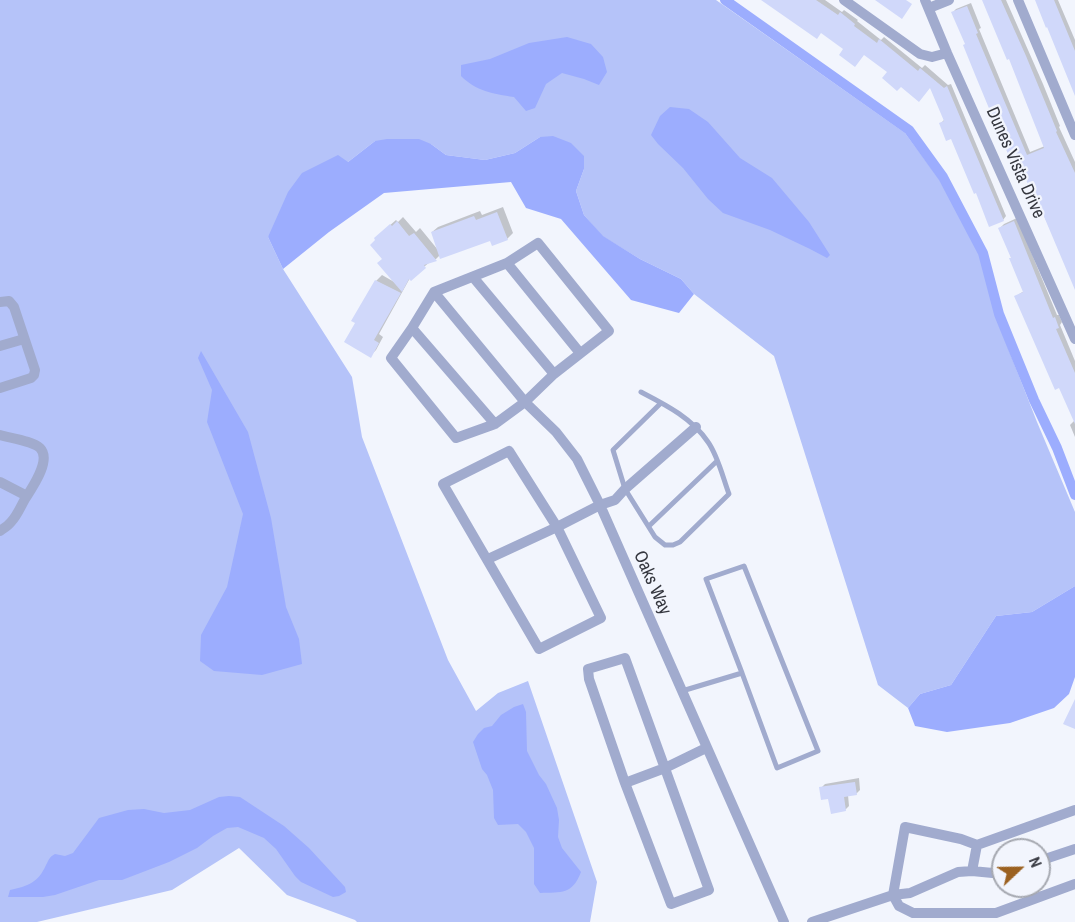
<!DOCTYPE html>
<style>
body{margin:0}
#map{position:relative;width:1075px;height:922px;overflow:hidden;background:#f2f5fd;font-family:"Archivo Narrow",sans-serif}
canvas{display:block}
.north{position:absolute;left:991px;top:838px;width:60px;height:60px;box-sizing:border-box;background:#f2f5fd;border:2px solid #a6a9b1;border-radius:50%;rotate:68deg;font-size:16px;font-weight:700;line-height:24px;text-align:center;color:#35373f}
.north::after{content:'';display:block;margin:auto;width:21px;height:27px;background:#9b6120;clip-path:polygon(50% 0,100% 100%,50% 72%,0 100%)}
</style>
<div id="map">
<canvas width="1075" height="922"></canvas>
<div class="north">N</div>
</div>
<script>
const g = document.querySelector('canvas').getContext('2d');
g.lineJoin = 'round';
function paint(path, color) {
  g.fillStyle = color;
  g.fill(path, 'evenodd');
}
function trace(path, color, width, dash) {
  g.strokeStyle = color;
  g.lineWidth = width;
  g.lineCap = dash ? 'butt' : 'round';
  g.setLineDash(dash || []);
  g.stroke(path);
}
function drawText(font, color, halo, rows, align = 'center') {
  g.font = font + ' "Archivo Narrow",sans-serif';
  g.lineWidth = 4.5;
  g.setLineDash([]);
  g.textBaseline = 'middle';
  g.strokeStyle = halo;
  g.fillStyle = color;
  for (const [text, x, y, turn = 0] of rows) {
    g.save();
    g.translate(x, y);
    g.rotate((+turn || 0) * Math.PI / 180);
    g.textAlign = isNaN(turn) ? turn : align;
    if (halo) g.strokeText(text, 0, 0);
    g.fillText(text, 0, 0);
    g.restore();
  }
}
const green = new Path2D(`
 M0 0H716L905 133 939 179 979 253 995 315 1037 422 1075 512V586L1032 612 996 616 951 685 920 694 908 708 878 685 774 356 694 294 681 279 640 259 602 236 584 215 576 191 584 169 540 137 515 153 485 160 446 155 431 144 375 141 348 162 268 237 283 269 352 377 362 437 448 660 476 711 498 693 528 681 597 882 590 922H357L355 920 287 895 239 848 172 890 37 922H0Z`);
const water = new Path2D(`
 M567 37 591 44 603 57 607 72 599 85 584 79 562 73 546 84 535 108 526 111 514 97C493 94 476 91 461 76V65L490 59 529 43Z
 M670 107 689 109 708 122 740 158 772 178 809 222 830 255 827 258 810 249 770 230 723 213 708 199 683 168 658 144 651 135 660 116Z
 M553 136 571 143 584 156V169L576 191 584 215 603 236 640 259 681 279 694 294 679 313 631 300 561 219 526 208 511 182 384 193 329 232 283 269 268 237 288 192 302 173 338 155 348 162 375 141 387 139H419L431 144 446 155 485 160 515 153 540 137Z
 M201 351 248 432 271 518 286 607 299 639 302 664 262 675 214 671 200 661 201 635 227 587 243 514 207 422 212 390 198 358Z
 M1075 586V677L1069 694 1054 708 1010 723 947 732 915 726 908 708 920 694 951 685 996 616 1032 612Z
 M523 704 526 712 527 751 539 775 546 784 557 808 559 820 558 837 562 848 581 872C572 895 562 892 540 893L534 884V848L526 832 518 824 498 825 494 818 493 790 487 775 482 769 473 742 478 734 484 728 492 726 501 715 514 707Z
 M229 796 240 797 284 826 309 848 345 887 346 892 339 896 333 897 301 882 295 876 276 849 264 838 238 827 227 828 213 836 197 848 169 862 122 880H99L55 895 43 897H8L10 890C28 886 38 883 46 865 49 860 49 857 55 854L65 856 73 853 99 818 128 810 144 809 164 813 190 810 219 797Z`);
const shadow = new Path2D(`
 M763 0H825L842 12 844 10 858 20 857 21 881 40 884 37 922 68 925 65 948 85 951 84 1006 216 1003 220 976 191 952 137 941 123 945 119 931 86 889 72 864 53 845 49 822 31Z
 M983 0H1006L1043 84 1060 126 1059 127 1075 162V285L953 12 956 9 971 3 981 28 979 29 1030 152 1045 146 1010 57Z
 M1037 0H1058L1075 40V94Z
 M503 207 513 233 507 239H491L440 255 436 259 430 262 410 278 379 334 383 337 376 350 370 356 357 322 376 281 382 275 396 283 384 259 381 233 396 220 398 222 403 217 416 232 420 228 438 250 432 232 438 227 480 211 482 215Z
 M1017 218 1057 315H1059L1062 322 1060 325 1075 361V420L1016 296 1024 291 1000 228 1004 224Z
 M1074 421H1075V437L1070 425Z
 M859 778 860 790 856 794 848 795 849 806 845 810 830 797 821 788 825 784Z`);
const canal = new Path2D(`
 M725 0 909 130 943 177 983 253 999 314 1034 400 1057 448 1075 495`);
const building = new Path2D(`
 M761 0H816L838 15 840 12 855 24 854 26 877 43 879 39 918 71 920 68 944 88 947 86 1004 221 989 227 976 193 974 194 951 139 946 141 939 123 944 121 930 88 919 102 901 87 897 91 882 78 887 72 864 55 855 67 839 55 843 49 821 33 817 39Z
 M875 0H906L912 4 902 19Z
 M982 0H1001L1026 56 1057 131 1056 132 1075 173V290L1037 200 1035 201 1021 168 1015 171 976 77 963 45 965 44 951 12 967 6 978 33 976 34 1027 155 1044 148 1009 59 1007 60Z
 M1035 0H1054L1075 51V96L1047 27 1046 28Z
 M497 212 508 240 492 246 490 241 440 259 431 232 474 216 476 220Z
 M397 221 409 236 414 233 437 261 424 265 426 268 411 281 409 279 402 292 377 263 382 259 370 245 375 240 374 238 390 224 392 226Z
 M1014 221 1053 318 1055 317 1059 328 1056 329 1075 373V424L1059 388 1055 390 1014 296 1023 292 1009 258H1011L998 228Z
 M375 280 401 293 374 340 379 343 371 358 344 342 355 323 351 321Z
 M1075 699V729L1063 724Z
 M855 782 857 795 844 797 846 811 831 814 828 799 821 800 819 787Z`);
const service = new Path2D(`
 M641 392C666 405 692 418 708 442 718 456 723 478 729 494L680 542 673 545H665L655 537 625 489 613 450 661 403
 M649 526 717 461
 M682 691 742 673 777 768 818 751 744 566 706 579 742 673`);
const minor = new Path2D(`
 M844 0 920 54 932 57 947 53
 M925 0 947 53 1075 339
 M1018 0 1075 135
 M929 8 949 0
 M538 243 609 331 554 374 525 402 495 424 456 438 391 358 412 328 434 292 507 263Z
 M507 263 580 353
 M473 277 554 374
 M434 292 525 402 556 432 577 459 600 505 784 922
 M0 302 9 301 14 307 35 370 34 375 31 378 0 388
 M412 328 495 424
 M0 346 24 339
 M0 435C10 438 33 441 40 448 52 460 32 488 25 499 21 506 17 516 11 522 8 526 4 528 0 531
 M509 451 557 527 601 618 539 649 443 484Z
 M0 482 27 496
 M488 559 557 527 600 505 615 500 625 489 696 427
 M625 658 709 890 671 904 625 783 589 679 588 669Z
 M625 783 665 768 706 748
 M1075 810 977 845 961 839 905 827 893 895 899 906 913 913H996L1075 884
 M1039 861 1075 849
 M972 871 977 845
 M812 922 893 895 910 893 958 872 972 871 1003 874`);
const streetNames = [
 ["Dunes Vista Drive",1015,163,66],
 ["Oaks Way",652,583,66]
];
paint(green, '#b5c3f9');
paint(water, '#9cadfe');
paint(shadow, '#0003');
trace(canal, '#9cadfe', 10);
paint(building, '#d0d8fa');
trace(service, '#a1abce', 5);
trace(minor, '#a1abce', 10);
drawText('18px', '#35373f', '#f2f5fd', streetNames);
</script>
